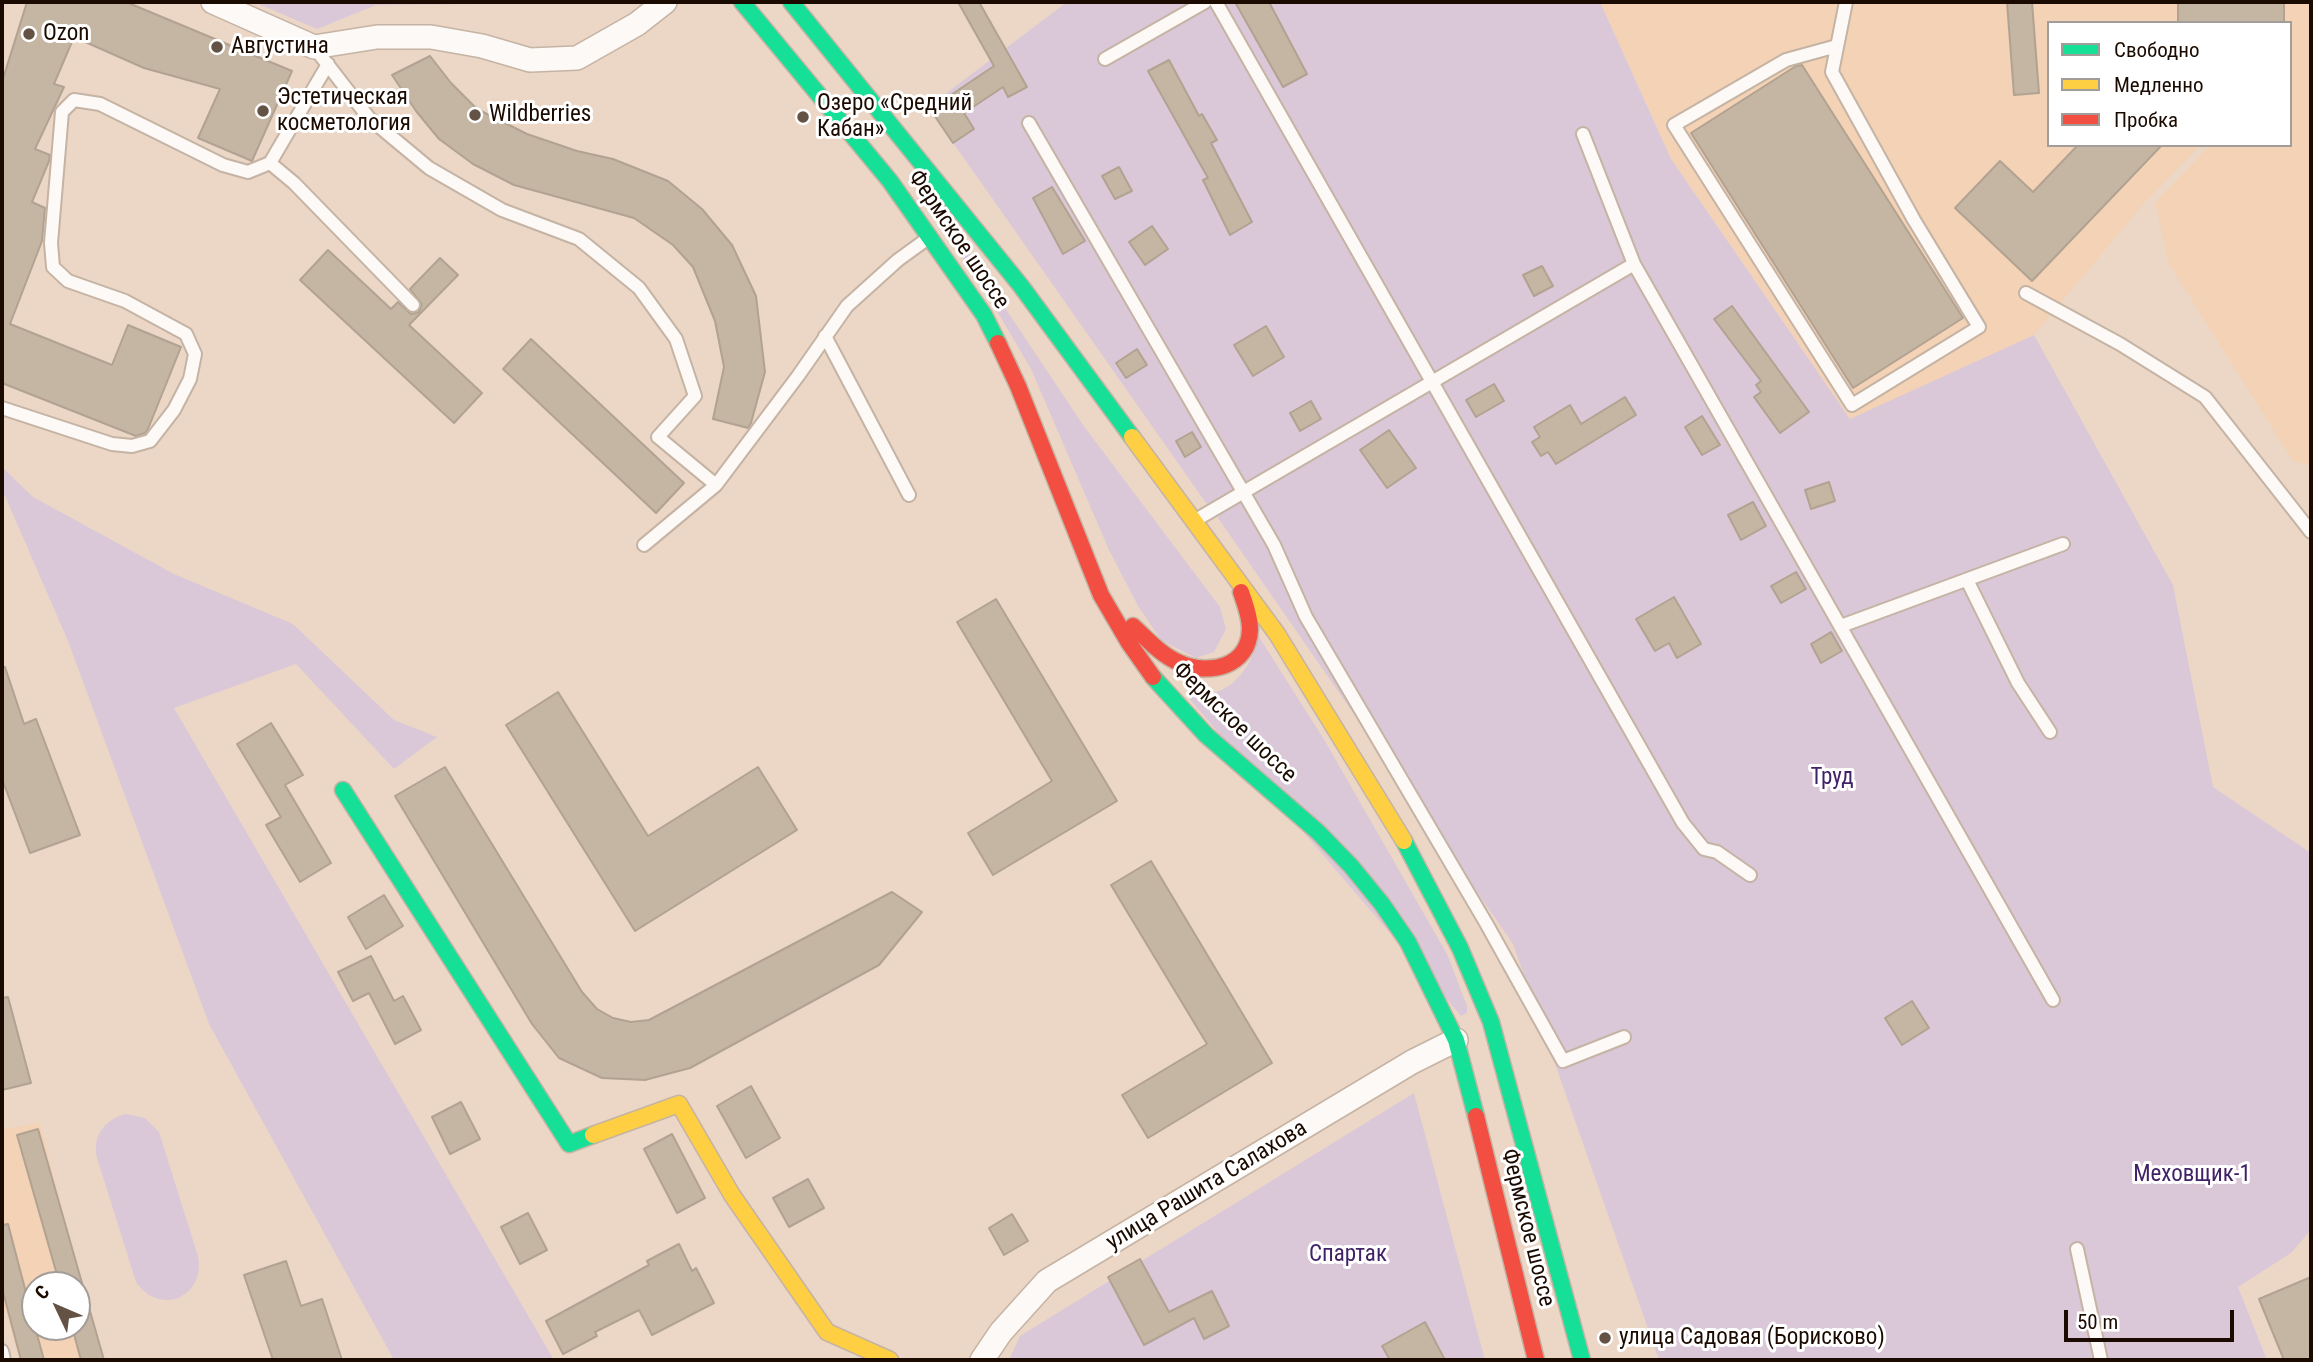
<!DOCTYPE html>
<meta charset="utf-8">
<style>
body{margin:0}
#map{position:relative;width:2313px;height:1362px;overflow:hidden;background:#ecd7c6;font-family:"Roboto Condensed",sans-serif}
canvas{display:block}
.frame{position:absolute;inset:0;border:4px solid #1a0a00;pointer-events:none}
.legend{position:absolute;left:2047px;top:21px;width:245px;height:126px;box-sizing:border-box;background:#fff;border:2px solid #a39d99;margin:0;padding:9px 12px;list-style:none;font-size:21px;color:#1a0a00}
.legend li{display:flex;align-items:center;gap:14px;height:35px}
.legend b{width:35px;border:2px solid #a39d99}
.north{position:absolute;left:21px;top:1271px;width:70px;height:70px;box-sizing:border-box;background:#fff;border:2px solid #a39d99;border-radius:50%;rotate:314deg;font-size:19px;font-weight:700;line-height:28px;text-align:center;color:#1a0a00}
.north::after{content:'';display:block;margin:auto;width:24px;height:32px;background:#645245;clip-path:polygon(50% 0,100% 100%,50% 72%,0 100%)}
.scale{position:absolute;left:2064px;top:1310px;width:170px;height:32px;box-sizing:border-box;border:4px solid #1a0a00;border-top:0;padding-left:9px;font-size:21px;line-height:24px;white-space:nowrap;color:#1a0a00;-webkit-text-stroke:5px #fff;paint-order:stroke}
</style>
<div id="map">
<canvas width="2313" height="1362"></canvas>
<div class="frame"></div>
<ul class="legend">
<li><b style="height:9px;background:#16e098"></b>Свободно</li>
<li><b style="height:9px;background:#ffcf43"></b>Медленно</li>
<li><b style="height:9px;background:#f24e42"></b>Пробка</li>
</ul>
<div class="north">С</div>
<div class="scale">50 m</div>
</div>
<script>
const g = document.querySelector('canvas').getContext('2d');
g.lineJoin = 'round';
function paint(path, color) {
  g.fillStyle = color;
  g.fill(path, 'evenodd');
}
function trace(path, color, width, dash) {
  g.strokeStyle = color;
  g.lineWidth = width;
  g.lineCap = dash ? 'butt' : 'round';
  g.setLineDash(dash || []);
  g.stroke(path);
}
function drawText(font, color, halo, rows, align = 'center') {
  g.font = font + ' "Roboto Condensed",sans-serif';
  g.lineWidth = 6;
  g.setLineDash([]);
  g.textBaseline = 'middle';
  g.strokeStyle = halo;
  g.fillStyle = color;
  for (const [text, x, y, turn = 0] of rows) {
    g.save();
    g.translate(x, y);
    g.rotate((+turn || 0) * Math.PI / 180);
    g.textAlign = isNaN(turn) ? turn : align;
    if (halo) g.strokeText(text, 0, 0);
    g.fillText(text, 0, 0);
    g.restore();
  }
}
const built = new Path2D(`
 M1600 2H2311V466L2293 461 2169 264 2155 202 2211 145H2290V23H2049V145H2201L2145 202 2034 335 1851 419 1671 159Z
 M40 1123 101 1360H19L2 1300V1129ZM35 1285H77V1327H35Z`);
const green = new Path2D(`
 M254 2H472V4L376 5 317 29Z
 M1067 2H1600L1671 159 1850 419 2034 335 2173 585 2213 787 2311 853V1230L2291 1253 2238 1287 2267 1360H1659L1513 944 1218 518 1221 505 1206 503 928 107Z
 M951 234 958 237 1083 425 1220 607 1226 629 1214 652 1196 658 1161 640 1138 606 1109 550 1031 369 980 282 952 242Z
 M2 467 33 497 174 574 293 624 394 720 437 737 394 769 296 664 174 708 554 1360H394L209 1024 68 641 5 496 2 495Z
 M1259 637 1325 741 1447 954 1467 1006V1013L1461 1016 1186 695C1229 699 1248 674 1259 637Z
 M1414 1093 1485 1360H1009L1020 1336Z
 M126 1114 145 1118 159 1132 198 1256C206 1297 160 1317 136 1282L97 1158C92 1137 104 1119 126 1114Z`);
const building = new Path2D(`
 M27 2H126L292 71 252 161 198 138 220 89 144 68 74 37 54 84 64 87 35 149 50 155 49 161 32 202 45 208 42 241 10 324 112 365 128 325 181 347 148 429 145 433 136 436 2 383V82Z
 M958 2H979L1027 87 1008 97 1003 87 964 113 974 129 953 143 930 109 994 66Z
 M1235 2H1269L1307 74 1283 87Z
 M2007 2H2032L2039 93 2014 95Z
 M2178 2H2284V23H2178Z
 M430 56 451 83 477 109 527 134 577 151 613 159 668 181 702 209 732 245 756 296 765 372 751 423 748 428 713 419 724 367 715 321 693 267 673 245 634 218 514 185 473 164 439 139 416 111 392 75Z
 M1169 60 1199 116 1202 114 1217 140 1211 143 1252 222 1230 235 1203 180 1208 178 1148 71Z
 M1802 65 1963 318 1853 388 1691 133 1796 66Z
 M2078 145H2162L2032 281 1955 208 2000 161 2033 192Z
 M1119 167 1132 191 1115 199 1102 176Z
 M1052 187 1085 241 1063 254 1033 198Z
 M1152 226 1168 249 1145 265 1129 242Z
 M328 250 391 309 398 302 411 314 419 312 422 304 410 289 440 258 458 275 409 325 482 393 454 423 300 280Z
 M1542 266 1553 286 1534 296 1523 275Z
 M1732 306 1809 412 1780 433 1754 397 1761 392 1756 385 1761 381 1714 319Z
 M1266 326 1284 357 1253 376 1234 345Z
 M531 339 684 483 656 513 503 369Z
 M1137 349 1147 365 1126 378 1116 363Z
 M1494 384 1504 401 1476 417 1466 400Z
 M1625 397 1636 415 1556 464 1548 452 1541 456 1532 442 1540 437 1534 427 1570 405 1581 424Z
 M1311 401 1321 419 1300 431 1290 413Z
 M1702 416 1720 445 1702 455 1685 427Z
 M1389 430 1416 468 1387 488 1360 450Z
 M1192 432 1201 447 1185 457 1176 441Z
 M1829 482 1835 501 1811 509 1805 490Z
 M1753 502 1766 526 1741 540 1728 515Z
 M1796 572 1806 589 1781 603 1771 586Z
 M1674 597 1701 644 1677 658 1669 643 1655 651 1636 619Z
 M996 599 1117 801 993 875 968 833 1052 781 957 622Z
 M1831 632 1842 651 1821 663 1811 644Z
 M2 667H5L24 724 36 719 80 835 30 853 2 779Z
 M558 692 648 836 758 767 797 830 635 931 506 725Z
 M271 723 303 775 285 785 331 863 300 882 266 825 281 817 237 744Z
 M445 767 582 992 597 1009 613 1018 631 1022 649 1020 892 892 922 912 879 965 690 1068 645 1080 602 1078 559 1058 532 1024 395 796Z
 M1151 861 1272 1063 1148 1138 1122 1095 1207 1044 1111 885Z
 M384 895 403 926 366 949 348 917Z
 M371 956 394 1001 403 996 421 1030 395 1044 369 993 353 1001 338 972Z
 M8 997 31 1083 2 1090V998Z
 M1912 1001 1929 1028 1902 1045 1885 1018Z
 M751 1086 780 1138 746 1158 717 1106Z
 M461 1102 480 1139 450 1154 432 1117Z
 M38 1129 104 1360H81L72 1327H77V1285H60L17 1135Z
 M672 1134 705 1198 677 1213 644 1149Z
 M808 1179 824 1208 789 1227 773 1198Z
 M528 1213 547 1250 520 1264 501 1227Z
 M1012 1214 1028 1241 1004 1255 989 1228Z
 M8 1224 35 1327 44 1360H21L2 1288V1225Z
 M679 1244 692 1271 696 1268 714 1303 652 1335 639 1310 595 1332 597 1336 563 1354 546 1321 649 1265 647 1261Z
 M1140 1259 1169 1312 1212 1291 1229 1326 1204 1339 1194 1318 1144 1345 1108 1277Z
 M286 1261 301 1306 322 1299 342 1360H273L244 1275Z
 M2311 1277V1360H2284L2259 1299Z
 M1425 1322 1445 1360H1390L1382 1346Z`);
const lane = new Path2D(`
 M1216 2 1683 823 1704 849 1717 852 1750 875
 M1837 46 1786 60 1674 125 1852 405 1979 327 1914 220 1832 72 1846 2
 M314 47 369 118 429 168 502 210 579 239 639 288 676 339 695 396 658 437 716 485
 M1105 59 1205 2
 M328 64 270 163 294 183 413 305
 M1029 123 1274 545 1306 617 1486 923 1563 1061 1624 1037
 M1583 134 1634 264 2053 1000
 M2026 293 2120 344 2205 397 2311 532
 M825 336 909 495
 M2 408 112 444 132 446 150 441 174 410 190 379 195 354 186 334 125 301 68 281 53 267 51 243 62 112 74 100 100 104 223 165 248 172 270 163
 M1194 521 1634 264
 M644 545 716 485 798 376 847 306 898 260 927 239
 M1967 580 2018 683 2050 732
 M1841 626 2063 544
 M2077 1249 2101 1360
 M2 1351 4 1360`);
const street = new Path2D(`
 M213 2 314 47 377 37H431L482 46 530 60 577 58 637 24 665 2
 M982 1360 1001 1332 1047 1281 1412 1062 1456 1040`);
const fast = new Path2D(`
 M742 2 890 181 984 315 998 343
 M791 2 1021 286 1132 437
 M1153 677 1206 735 1318 832 1351 866 1382 904 1408 942 1456 1040 1476 1116
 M343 790 569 1144 593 1135
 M1404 841 1460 948 1491 1022 1582 1360`);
const slow = new Path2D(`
 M1132 437 1277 634 1404 841
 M593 1135 679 1104 732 1195 827 1332 890 1360`);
const jam = new Path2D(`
 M998 343 1018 386 1101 595 1129 643 1153 677
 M1133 626C1147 639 1162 656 1180 663 1209 676 1249 667 1250 629 1250 616 1245 604 1241 592
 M1476 1116 1536 1360`);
const markers = [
 [29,34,7,"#645245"],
 [217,47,7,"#645245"],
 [263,111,7,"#645245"],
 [475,115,7,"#645245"],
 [803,117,7,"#645245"],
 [1605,1338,7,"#645245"]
];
const poiNames = [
 ["Ozon",43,34],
 ["Августина",231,47],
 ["Эстетическая",277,98],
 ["косметология",277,124],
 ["Озеро «Средний",817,104],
 ["Кабан»",817,130],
 ["Wildberries",489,115],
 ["улица Садовая (Борисково)",1619,1338]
];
const streetNames = [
 ["Фермское шоссе",958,240,56],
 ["Фермское шоссе",1234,723,44],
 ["улица Рашита Салахова",1207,1186,-31],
 ["Фермское шоссе",1527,1228,76]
];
const parkNames = [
 ["Труд",1832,778],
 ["Меховщик-1",2192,1175],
 ["Спартак",1348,1255]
];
paint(built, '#f3d2b6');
paint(green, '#dac8d8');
paint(building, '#c5b5a3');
trace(building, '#b1a291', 2);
trace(lane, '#c5b3a4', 16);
trace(street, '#c5b3a4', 26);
trace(fast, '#c5b3a4', 19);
trace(slow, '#c5b3a4', 19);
trace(jam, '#c5b3a4', 19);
trace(lane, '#fcf9f6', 12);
trace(street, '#fcf9f6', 23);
trace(fast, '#16e098', 16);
trace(slow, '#ffcf43', 16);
trace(jam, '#f24e42', 16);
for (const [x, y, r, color] of markers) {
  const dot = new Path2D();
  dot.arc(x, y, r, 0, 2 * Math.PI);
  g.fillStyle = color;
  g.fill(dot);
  trace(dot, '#fff', 2.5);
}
drawText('23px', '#1a0a00', '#fff', poiNames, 'left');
drawText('23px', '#1a0a00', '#fff', streetNames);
drawText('23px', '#412266', '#fff', parkNames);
</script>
